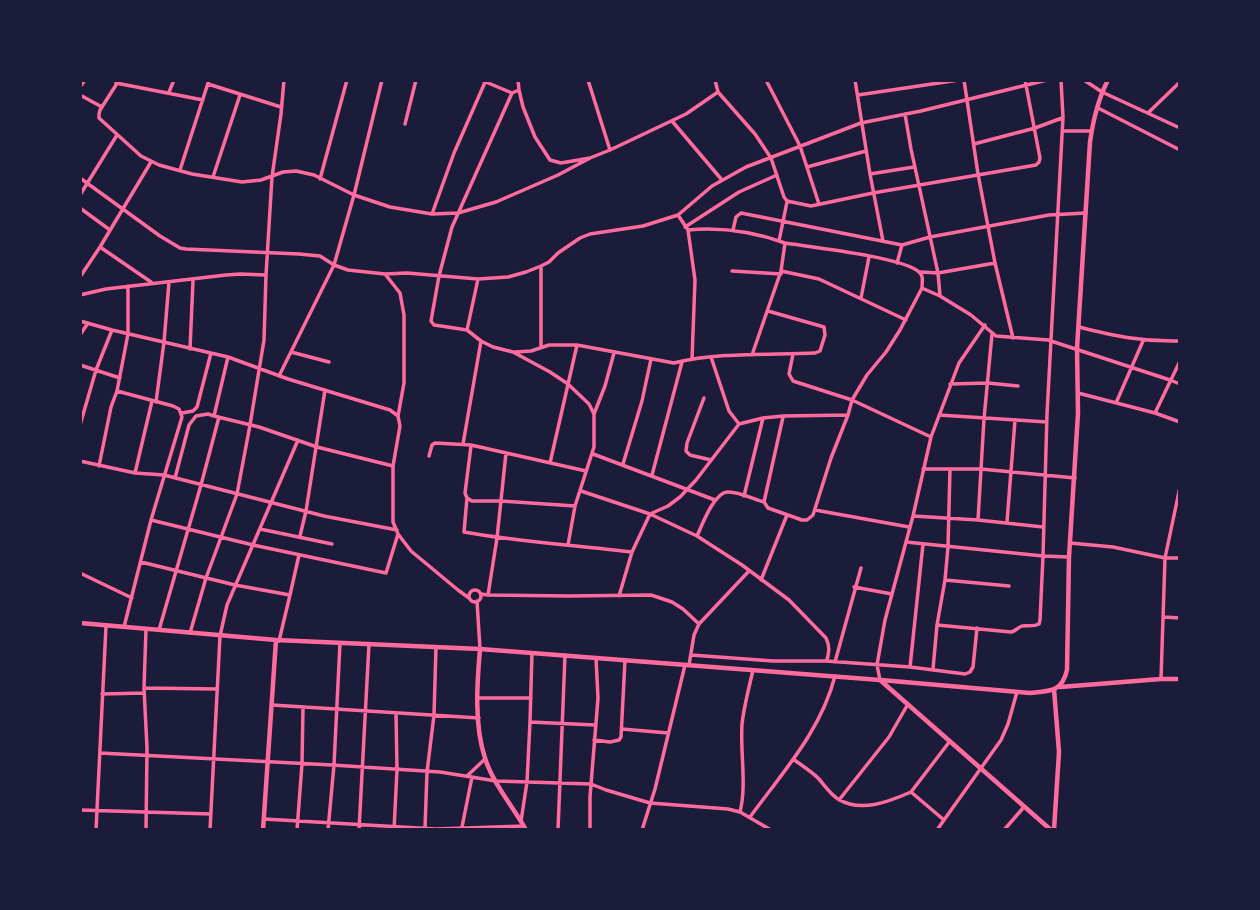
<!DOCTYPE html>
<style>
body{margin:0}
#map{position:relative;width:1260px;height:910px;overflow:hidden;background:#1b1b3a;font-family:Cabin,sans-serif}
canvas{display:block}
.frame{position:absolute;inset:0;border:82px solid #1b1b3a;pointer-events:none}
</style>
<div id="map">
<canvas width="1260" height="910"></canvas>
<div class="frame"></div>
</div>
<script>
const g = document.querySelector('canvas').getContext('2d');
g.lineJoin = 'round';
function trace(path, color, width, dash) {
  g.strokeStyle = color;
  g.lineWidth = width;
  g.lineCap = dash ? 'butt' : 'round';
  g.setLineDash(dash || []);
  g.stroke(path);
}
const minor = new Path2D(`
 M116 80V85L100 110 99 114V118L141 156 159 165 192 174 242 182 261 180 283 172 296 171 314 175 354 195 390 207 432 214 458 213 496 202 558 175 590 158
 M481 80 512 93
 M518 80 519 90 523 107 535 137 550 160 561 163 590 158 610 150 686 114 718 92
 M588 80 610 150
 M715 80 718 92 755 134 771 158 784 197 787 201 811 206 873 193 1036 165 1039 162 1040 158 1025 80
 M766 80 800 146 819 204
 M855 80 870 174 883 241
 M964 80 978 174 995 263 1013 338
 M1084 80 1102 92 1180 128
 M116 83 203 100
 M208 84 281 107
 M80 87 85 80
 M519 90 512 93 452 227 439 276 431 321 434 325 441 326 467 330 481 341 493 347 513 352 550 372 568 384 589 404 594 414V447L575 506 568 545
 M169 92 174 80
 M80 95 102 107
 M858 95 959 80
 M1098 108 1180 150
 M1149 112 1180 82
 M905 114 911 149 938 273 940 296
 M672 121 722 180
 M405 124 416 80
 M1063 131H1092
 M974 144 1035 128 1062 118
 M807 167 866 151
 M180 170 209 80
 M870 174 914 167
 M213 177 240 95
 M80 178 160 236 180 248 186 249 299 254 320 256 334 265 348 270 385 274 407 273 478 279 508 277 526 272 541 266 549 262 558 253 580 238 590 234 643 226 678 215 688 230C720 227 754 232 785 243 811 247 903 257 919 272 924 276 922 282 922 288L924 289 940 296 971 315 996 336 1048 340 1170 380 1180 384
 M320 179 347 80
 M80 195 117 135
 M80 208 110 230
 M432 214 454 153 486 80
 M678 215 712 186 746 167 861 123 921 111 1047 80
 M685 227 739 192 777 175
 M688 230 695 280 692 359
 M733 230 736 217 741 213 902 245 930 237 1049 215 1086 213
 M779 241 787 202
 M897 263 902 245
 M541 266V346
 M732 271 781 274
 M781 271 785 243
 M921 272 938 273 995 263
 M385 274 400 293 404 315V383L398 416
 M80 277 100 247
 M151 282 100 247 151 162
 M80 295 106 289 226 275 240 274 266 275
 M861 298 869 257
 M80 321 112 330 228 357 288 379 390 410 398 416 400 426 393 466V522L398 534 411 551 458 590 469 598
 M1079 327C1115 336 1142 342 1180 341
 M467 330 478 279
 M80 335 88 323
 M190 349 193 281
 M291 352 329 362
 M515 352 531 351 549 345H577L674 363C719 352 768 355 815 353L820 351 825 335 824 327 768 311
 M793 354 789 374 793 381 852 400 931 437
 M752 355 781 271 819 279 906 320
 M711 357 729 411 739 424
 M80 365 120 378
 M279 376 334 265 354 195 382 80
 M950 384 988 383 1018 386
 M117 391 173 406 179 409 182 417 151 520 124 627
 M1078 393 1155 413 1180 422
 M704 398 687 443 686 451 690 455 711 460
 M156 402 164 342 169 282
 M1116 403 1143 341
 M182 413 193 411 197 407 211 353
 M1155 413 1180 361
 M594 414 605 386 614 353
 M939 415 1047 422
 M214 416 228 357
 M783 417 764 502 768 508 802 520H807L813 515 831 458 848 415
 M80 425 96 370 112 330
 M463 444 481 341
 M471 446 465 493 467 498 472 501H501L575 506
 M593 454 715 500
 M429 456 432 445 435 443 471 445 586 471
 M80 461 135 473 164 475 324 516 397 530
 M550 463 577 345
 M623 464 642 401 651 359
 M99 466 111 407 117 391 128 334V286
 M923 469H981L1075 478
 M135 473 152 401
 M652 475 682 362
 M175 478 189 425 196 416 208 414 214 416 259 427 317 447 393 466
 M581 491 650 514 697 536 742 565 789 600 826 638C830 646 829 652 827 660
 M744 496 763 418
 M467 498 464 532C519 542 576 545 632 552
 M815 510 909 527
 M913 516 978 520 1043 527
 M151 520 253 545 386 573 398 534
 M978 520 984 419 992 334
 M1007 522 1015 420
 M260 529 332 544
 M300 536 306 511 325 390
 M697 536C702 525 714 493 727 492 738 491 753 499 764 502
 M906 542 1043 556 1069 557
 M1070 543 1113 547 1165 558H1180
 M141 562 235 585 290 595 279 641
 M80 573 132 598
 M761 580 787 515
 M945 580 1009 586
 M854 587 892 594
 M469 596a6 6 0 1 1 12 0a6 6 0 1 1-12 0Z
 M481 594 488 595 497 538 506 453
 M290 595 299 555
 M488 595 569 596 651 595 672 602 683 609 699 624
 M619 596 632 552 650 514 668 506 680 497 696 480 739 424 763 418 783 416 848 415 852 400 867 375 886 352 900 330 922 288
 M477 601 480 649
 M1164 617 1180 618
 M937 625 1011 632C1016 631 1017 628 1022 626 1028 625 1033 627 1039 624L1040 620 1043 556 1047 414 1063 117 1061 80
 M146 629 144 688 217 689
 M159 630 201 485 219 417
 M190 633 206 578 237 494 250 425 264 340 266 275 272 177 281 114 284 80
 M691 655 773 661H826L910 667 965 674 970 672 973 667 977 628
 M835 662 861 568
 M689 665 694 635 699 624 749 571
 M910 667 923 544
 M933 669 937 625 945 580 948 547 950 469
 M1161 679 1165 558 1180 487
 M880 680 877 665 885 620 913 516 931 437 959 363 985 325
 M144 688 147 748 146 830
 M102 694 144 693
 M477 698H531
 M272 705 479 718
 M530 722 532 653
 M622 729 668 733
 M594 740 610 742 619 740 621 737 625 660
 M100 753 332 765 440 772 496 781 591 784 606 790 650 803 728 809 740 812 771 830
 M793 759C801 765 811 771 819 779 825 786 830 794 838 799 861 813 888 802 911 792
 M467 776 485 759
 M839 800 889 737 908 704
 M80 810 211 814
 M740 812C747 784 740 753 742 724 744 706 749 688 753 670
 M750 817C782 773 821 731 835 676
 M264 819 436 829 524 826
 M944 820 1001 740 1008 724 1017 692
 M521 821 527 782 530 722 595 725
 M462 827 472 777
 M425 828 427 772 434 715 436 647
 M96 830 106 626
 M210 830 220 636 227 605 298 440
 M297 830 302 764 303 707
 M328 830 334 765 340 643
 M359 830 369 644
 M394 830 397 770 396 713
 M558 830 565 655
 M590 830V797L598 698 596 658
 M642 830 655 789 685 665
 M937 830 944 820 911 792 950 741
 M1004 830 1024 807`);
const tertiary = new Path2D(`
 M80 623 276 640 480 649 880 680 1051 830
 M480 649C477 683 474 725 485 758 493 784 513 806 526 830
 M881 680 1030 693C1050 691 1062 692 1067 670L1069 557 1078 413 1077 348 1090 142C1093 121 1098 99 1108 80
 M1060 687 1161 679H1180
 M263 830 276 640
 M1054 830 1059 752 1054 689`);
trace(minor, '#ff6b9d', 3.5);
trace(tertiary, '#ff6b9d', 4.5);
</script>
